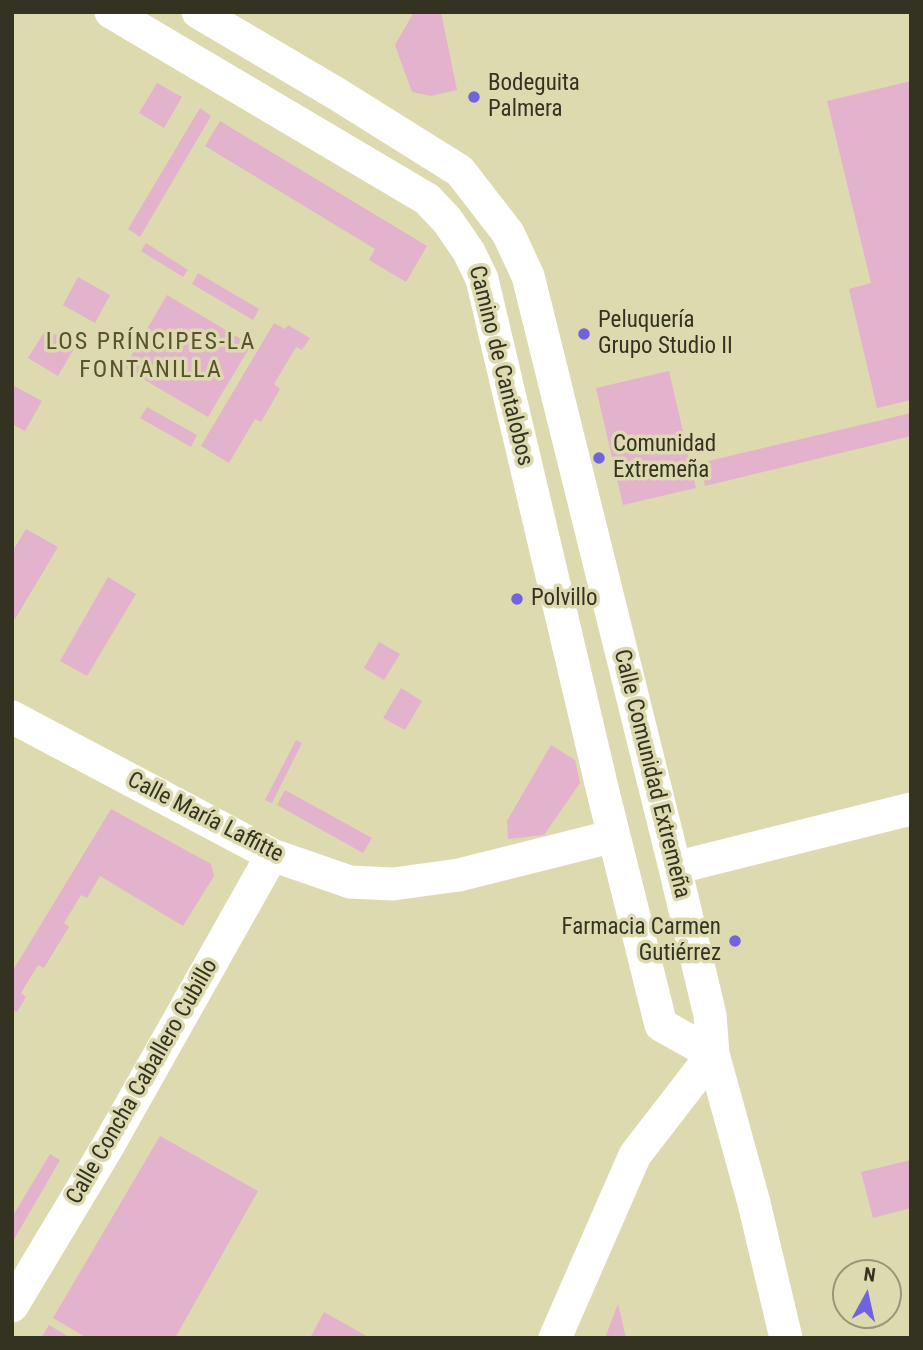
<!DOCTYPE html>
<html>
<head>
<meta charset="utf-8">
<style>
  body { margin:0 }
  #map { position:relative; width:923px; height:1350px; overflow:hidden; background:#dddab0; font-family:"Roboto Condensed",sans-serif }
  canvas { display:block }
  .frame { position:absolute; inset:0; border:14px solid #343322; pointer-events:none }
  .north { position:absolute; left:832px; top:1259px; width:70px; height:70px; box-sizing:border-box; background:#dddab0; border:2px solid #999777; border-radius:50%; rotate:8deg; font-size:19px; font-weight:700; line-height:28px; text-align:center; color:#343322 }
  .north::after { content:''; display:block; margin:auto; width:24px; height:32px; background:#7063dd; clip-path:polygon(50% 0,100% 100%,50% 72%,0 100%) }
</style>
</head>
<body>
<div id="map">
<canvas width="923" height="1350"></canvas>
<div class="frame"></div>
<div class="north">N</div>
</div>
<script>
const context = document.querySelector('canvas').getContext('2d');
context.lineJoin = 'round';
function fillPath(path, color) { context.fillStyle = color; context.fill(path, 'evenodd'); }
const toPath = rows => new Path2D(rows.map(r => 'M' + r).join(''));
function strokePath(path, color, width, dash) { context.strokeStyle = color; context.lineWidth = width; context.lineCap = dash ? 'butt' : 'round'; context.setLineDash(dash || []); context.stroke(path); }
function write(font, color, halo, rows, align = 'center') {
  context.font = font + ' "Roboto Condensed",sans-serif'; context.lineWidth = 7; context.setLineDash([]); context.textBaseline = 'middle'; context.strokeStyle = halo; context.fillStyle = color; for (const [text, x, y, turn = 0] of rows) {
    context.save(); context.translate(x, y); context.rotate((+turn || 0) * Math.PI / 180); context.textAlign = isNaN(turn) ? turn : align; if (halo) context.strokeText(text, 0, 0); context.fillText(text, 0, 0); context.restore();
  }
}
const green = toPath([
  [414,12,441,12,457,90,431,96,412,92,395,45],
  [911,81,911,400,877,408,849,289,871,283,827,101],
  [157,83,182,97,164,128,139,113],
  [200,108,211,116,140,237,128,229],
  [220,121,427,246,406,282,369,260,375,249,205,146],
  [146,243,188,270,183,277,141,251],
  [198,273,259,309,253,320,192,284],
  [78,277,110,295,95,323,63,305],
  [167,295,251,345,208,417,124,368],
  [274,323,285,329,288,325,310,338,302,350,296,347,274,384,280,389,261,422,255,419,229,463,201,446],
  [46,329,75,347,58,376,28,358],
  [669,371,696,488,623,505,596,388],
  [14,386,42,401,25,431,12,424],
  [147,407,197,435,191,447,140,418],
  [911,413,911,436,705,486,700,463],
  [26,529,58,547,12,624,12,552],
  [108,577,136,594,87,676,60,661],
  [379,642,400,654,384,680,364,668],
  [401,688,422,701,405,730,383,718],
  [296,740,302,743,272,803,265,800],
  [551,745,575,760,580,783,544,835,508,839,507,821],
  [285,790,372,838,363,853,277,805],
  [111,809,211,864,214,876,183,926,100,876,87,898,81,895,64,923,69,927,56,948,44,968,38,965,21,993,26,997,17,1012,12,1010,12,972],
  [160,1136,258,1191,175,1338,87,1338,53,1318],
  [50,1154,60,1160,12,1243,12,1217],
  [911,1160,911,1208,873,1218,861,1172],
  [618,1304,626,1338,605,1338],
  [324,1312,370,1338,310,1338],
  [49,1325,71,1338,41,1338]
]);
const minor = toPath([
  [111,12,427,199,447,220,469,252,482,279,604,796,661,1025,713,1054],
  [198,12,337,94,460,171,508,233,528,276,675,868,710,1015,713,1054,754,1203,786,1338],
  [12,717,272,855,350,882,393,884,459,875,614,836],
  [675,868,911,809],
  [12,1306,108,1146,272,855],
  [555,1338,635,1155,713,1054]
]);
const markers = [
  [474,97,7,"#7063dd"],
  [584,334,7,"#7063dd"],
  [599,458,7,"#7063dd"],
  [517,599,7,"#7063dd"],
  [735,941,7,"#7063dd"]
];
const poiNames = [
  ["Bodeguita",488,84],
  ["Palmera",488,110],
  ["Peluquería",598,321],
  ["Grupo Studio II",598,347],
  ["Comunidad",613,445],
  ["Extremeña",613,471],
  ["Polvillo",531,599],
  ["Farmacia Carmen",721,928,"right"],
  ["Gutiérrez",721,954,"right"]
];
const streetNames = [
  ["Camino de Cantalobos",500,366,76],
  ["Calle Comunidad Extremeña",651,774,76],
  ["Calle María Laffitte",205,818,27],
  ["Calle Concha Caballero Cubillo",143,1082,-60]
];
const neighbourhoodNames = [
  ["LOS PRÍNCIPES-LA",151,343],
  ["FONTANILLA",151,371]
];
fillPath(green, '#e3b2cd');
strokePath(minor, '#fff', 33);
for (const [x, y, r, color] of markers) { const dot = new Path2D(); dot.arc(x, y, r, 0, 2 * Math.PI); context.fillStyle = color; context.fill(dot); strokePath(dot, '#dddab0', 2.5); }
write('23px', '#343322', '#dddab0', poiNames, 'left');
write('23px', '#343322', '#dddab0', streetNames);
context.letterSpacing = '2px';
write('24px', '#56532d', '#dddab0', neighbourhoodNames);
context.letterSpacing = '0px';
</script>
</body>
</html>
